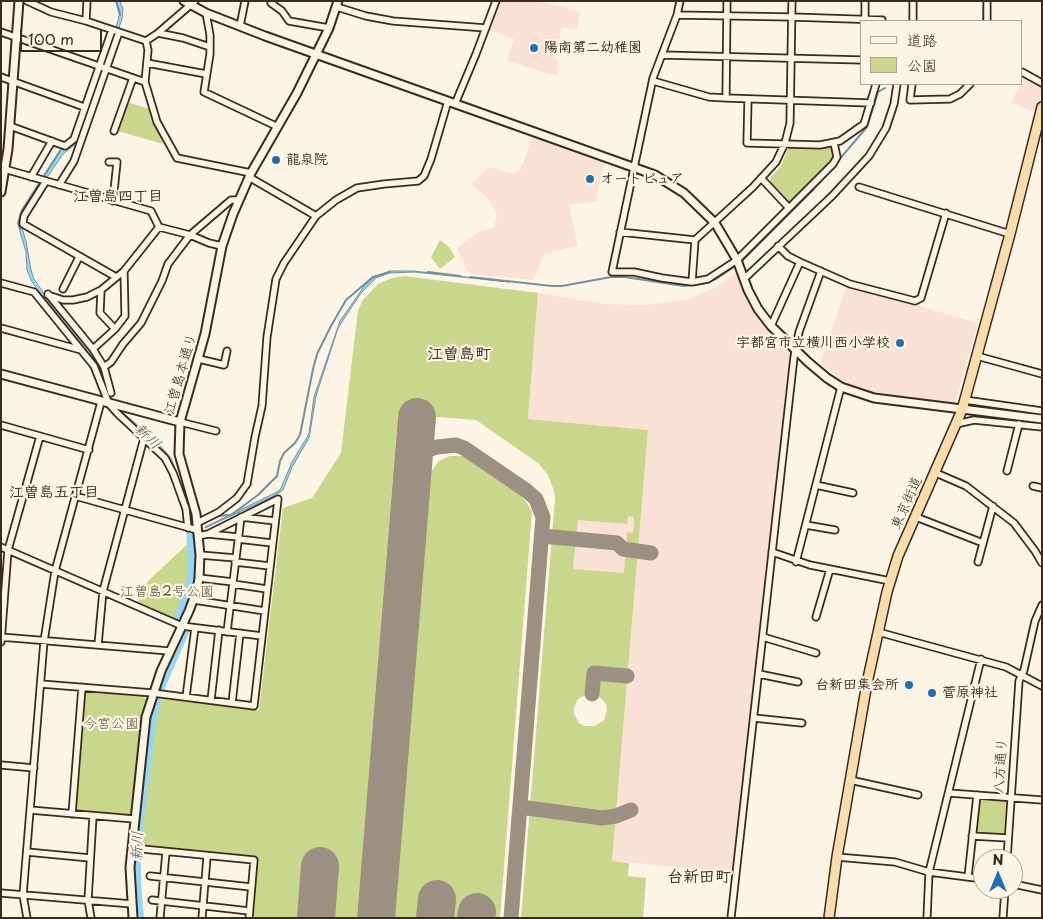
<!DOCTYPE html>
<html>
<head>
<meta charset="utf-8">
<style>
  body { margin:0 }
  #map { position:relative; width:1043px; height:919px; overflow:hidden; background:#fcf5e5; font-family:"Playpen Sans","Klee One",sans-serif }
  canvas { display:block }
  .frame { position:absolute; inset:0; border:2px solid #3b2a1e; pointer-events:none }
  .legend { position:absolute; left:860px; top:20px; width:162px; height:65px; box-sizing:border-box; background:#fcf5e5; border:1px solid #afa495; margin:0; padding:6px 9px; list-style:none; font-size:15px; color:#3b2a1e }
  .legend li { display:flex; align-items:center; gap:10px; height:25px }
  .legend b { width:25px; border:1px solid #afa495 }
  .north { position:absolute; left:973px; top:849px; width:50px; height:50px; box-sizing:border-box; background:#fcf5e5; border:1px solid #afa495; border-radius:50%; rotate:0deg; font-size:14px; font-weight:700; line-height:20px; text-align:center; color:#3b2a1e }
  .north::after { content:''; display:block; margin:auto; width:18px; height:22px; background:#1f6fb2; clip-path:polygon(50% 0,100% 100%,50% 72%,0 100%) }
  .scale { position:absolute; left:20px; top:30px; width:82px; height:22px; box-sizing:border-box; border:2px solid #3b2a1e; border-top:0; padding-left:6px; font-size:15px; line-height:18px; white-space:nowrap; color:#3b2a1e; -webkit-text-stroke:4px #fcf5e5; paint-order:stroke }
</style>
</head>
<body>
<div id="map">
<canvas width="1043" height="919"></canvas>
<div class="frame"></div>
<ul class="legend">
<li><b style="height:6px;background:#fcf5e5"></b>道路</li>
<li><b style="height:14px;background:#c8d78b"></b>公園</li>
</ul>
<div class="north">N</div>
<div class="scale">100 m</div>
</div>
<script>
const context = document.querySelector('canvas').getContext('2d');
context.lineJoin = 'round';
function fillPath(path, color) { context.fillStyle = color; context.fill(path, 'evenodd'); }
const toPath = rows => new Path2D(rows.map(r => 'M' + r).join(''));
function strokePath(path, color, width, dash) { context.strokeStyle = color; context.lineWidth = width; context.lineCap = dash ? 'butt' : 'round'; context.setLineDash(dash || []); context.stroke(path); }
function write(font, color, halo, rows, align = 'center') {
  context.font = font + ' "Playpen Sans","Klee One",sans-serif'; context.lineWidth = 4.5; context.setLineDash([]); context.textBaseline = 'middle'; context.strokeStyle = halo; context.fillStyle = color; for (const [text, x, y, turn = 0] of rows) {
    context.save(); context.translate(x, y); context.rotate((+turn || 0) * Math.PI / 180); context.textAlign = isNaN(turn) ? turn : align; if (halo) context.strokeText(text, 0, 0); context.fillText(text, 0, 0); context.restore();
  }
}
const built = toPath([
  [498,1,538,1,569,8,580,13,577,30,562,27,555,56,558,60,557,76,507,61,514,39,487,29],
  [1023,76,1042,86,1042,92,1035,112,1011,103,1020,84,1022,84],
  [532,137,604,163,596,199,598,201,569,205,578,246,563,249,549,254,545,253,533,280,471,274,466,269,457,248,479,232,494,227,497,214,486,196,471,184,489,167,513,174,521,169],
  [737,272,747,297,756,314,768,329,791,352,792,355,735,872,612,861,648,430,528,419,538,293,604,304,645,305,686,300,715,288],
  [847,285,978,323,955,403,868,393,842,380,820,364],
  [628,516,634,516,633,533,627,533,624,574,573,569,577,520,627,524]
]);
const green = toPath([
  [127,102,150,109,163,144,118,131],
  [797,146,830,148,833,150,835,159,792,204,788,203,770,181,771,177,781,166,788,149],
  [440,240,450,248,455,257,440,269,431,257],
  [404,276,538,293,528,419,648,430,612,861,629,863,628,876,646,878,643,918,521,918,555,499,554,491,548,475,538,463,476,420,398,414,357,918,252,918,257,858,142,848,139,845,156,705,160,701,163,699,259,710,283,508,312,498,341,453,358,310,363,300,378,284,392,278],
  [628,516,634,517,633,533,627,532,624,573,573,569,578,520,627,524],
  [588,694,599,696,606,704,607,710,604,720,595,726,584,726,579,723,574,714,574,708,578,699],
  [450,456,463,456,470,460,522,496,532,511,500,918,394,918,430,473,439,461],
  [194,538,195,577,191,596,179,621,138,602,148,581],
  [90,690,142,695,146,700,140,729,131,816,78,812,75,809,85,693],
  [978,799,1007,801,1005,835,975,832]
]);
const water = toPath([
  [116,1,120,1,121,4,123,9,122,19,77,143,63,154,26,208,21,225,26,241,31,270,34,279,45,295,101,363,107,392,105,392,99,365,37,289,31,280,27,270,26,252,20,232,19,224,23,211,60,150,76,141,118,21,120,11,116,1],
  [390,271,414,271,509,282,414,272,389,273,376,278,361,293,338,328,316,396,309,438,292,467,283,490,272,497,205,528,205,527,279,491,281,488,292,462,309,434,314,397,340,321,365,285,376,276,390,271],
  [120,410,157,442,171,458,190,509,192,519,190,520,187,507,160,450,119,413,120,410]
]);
const stream = toPath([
  [116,1,120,15],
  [983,21,984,1],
  [838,161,867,127,878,92,885,88],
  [20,229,18,223,22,210,60,151],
  [742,261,813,190,827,174],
  [428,272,460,276],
  [470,277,552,286,562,286,611,277,625,277,684,286,706,283,716,279,734,267],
  [215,516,231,515,258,495,277,476,280,461,284,453,295,443,300,435,313,369,317,354,331,326,346,300,367,282,373,277,390,272]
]);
const river = toPath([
  [139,918,136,884,136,843,152,715,160,687,186,627,179,619,188,596,193,574,191,518]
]);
const taxiway = toPath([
  [413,460,428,450,437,447,456,445,464,448,527,491,536,499,543,517,511,918],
  [542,536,617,543,623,549,651,553],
  [592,694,594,673,627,676],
  [520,807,602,818,616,816,631,810]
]);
const runway = toPath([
  [316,918,320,866],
  [376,918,417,417],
  [435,918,437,899],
  [476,918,477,912]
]);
const minor = toPath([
  [27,1,51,12,86,21,146,41,148,50,145,82,157,122,177,158,251,173],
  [272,1,271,3,282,11,289,21,329,28],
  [680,1,677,15,653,78,612,272,634,272,662,278,692,282,708,279,737,260,833,164,837,157,834,143],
  [727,1,726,98,871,103],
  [913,1,913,21],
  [337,7,366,16,393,21,486,28],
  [206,13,210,35,210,54,204,92,278,127],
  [677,15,792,17,882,20,882,21],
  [865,19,865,1],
  [86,21,87,1],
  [987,21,987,1],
  [240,26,245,1],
  [1,32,145,82],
  [158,33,183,38,210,47],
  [146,41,158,33,195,1],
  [662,55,862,60],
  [147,63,206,74],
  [1022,72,1042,83],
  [1,77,84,107],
  [653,81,709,97,726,98],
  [912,84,910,100,950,99,960,94,970,84],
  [748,99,747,143,820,145,840,141,864,124,876,84],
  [455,104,476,54,496,1],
  [10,126,65,146,74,139,112,30],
  [114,131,133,78],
  [109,162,117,162,113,201],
  [1,168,151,211,159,227,190,235,209,243,222,246],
  [31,177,52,141],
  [249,177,316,216],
  [761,178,789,208],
  [46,181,24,216,23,224,116,277],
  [59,185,74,161,119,32],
  [859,187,1010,234],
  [620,232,695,240,753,187,776,162,785,143,790,123,792,1],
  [778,246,788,256,800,262],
  [744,279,832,196,869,156,886,128,894,104,897,84],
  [692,282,695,240],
  [1,283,34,292,94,366,109,404,117,413,165,458,173,473,186,509,188,528],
  [63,289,79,257],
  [48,294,93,349,104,367,111,393],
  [48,295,63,300,73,300,87,297,101,290],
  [771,326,800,262,850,284,915,301,921,298,946,213],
  [1,328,81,350],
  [115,329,100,313,101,290,124,271,159,227],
  [93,349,115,329,125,316,124,271],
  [977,356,1042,374],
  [199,359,224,365,227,351],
  [104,367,111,362,123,344,141,323,162,281,168,264,190,235,231,200,239,200],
  [965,400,1042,411],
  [180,422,216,431],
  [956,424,974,420,1042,427],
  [1,425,89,450],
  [1007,471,1019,424],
  [936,473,966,486,1014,523,1035,551,1042,563],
  [816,485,853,493],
  [1033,486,1042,488],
  [75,496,197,530],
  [916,517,983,543],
  [197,523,219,512,237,498,247,484,255,437,262,406,267,337,276,279,284,263,316,216,336,200,357,188,384,184,418,181,424,176,431,159,448,101],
  [806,525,835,530],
  [208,534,238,537],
  [238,539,272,543],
  [1,547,182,626,262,636],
  [772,552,810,565,890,581],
  [200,555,236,558],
  [235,562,270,566],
  [796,562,841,387],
  [978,562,993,506],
  [199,578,233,582],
  [233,584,267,589],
  [194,600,265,611],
  [816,617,830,569],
  [227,632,241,517,275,521],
  [878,632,1006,667,1042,686],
  [1,637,169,651],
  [763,637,816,653],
  [1,642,8,550,40,436],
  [98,645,103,591,144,438],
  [759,674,798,682],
  [41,684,153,693,254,706,278,499,208,534,198,536],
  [186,697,195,628],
  [211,700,219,630],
  [232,703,240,633],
  [754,718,802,723],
  [1,765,34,768],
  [850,780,918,795],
  [949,793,1042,800],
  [30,810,134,819],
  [72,814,82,687],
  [972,836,1008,838],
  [132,848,254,860,249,918],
  [27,852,90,858],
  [837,857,895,862,929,872,983,879],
  [1007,859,1019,681,1024,670,1035,621,1042,605],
  [150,876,251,887],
  [968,877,977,795],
  [1013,884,1042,890],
  [1,893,132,904],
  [152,900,249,911],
  [27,918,23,895,44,641,55,571,101,402],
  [91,918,88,900,93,816],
  [160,918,166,852],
  [202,918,207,857],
  [731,918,794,357,799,332,821,271],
  [927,918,929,872,981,659],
  [1003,918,1005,889]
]);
const tertiary = toPath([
  [184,1,206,13,265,36,655,175,684,193,715,223,737,260,748,290,758,309,771,326,808,362,827,378,841,387,874,398,1042,419],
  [1,192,8,149,19,1],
  [1,374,180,422],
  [133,918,130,867,146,717,161,671,189,611,197,590,199,578,200,555,196,514,179,454,180,422,205,334,222,246,233,214,251,173,297,93,329,28,338,1]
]);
const trunk = toPath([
  [829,918,837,857,867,683,887,592,898,556,962,410,1010,234,1042,107]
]);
const markers = [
  [534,48,5,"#1f6fb2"],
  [276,160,5,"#1f6fb2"],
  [590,179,5,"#1f6fb2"],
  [900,343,5,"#1f6fb2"],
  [909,685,5,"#1f6fb2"],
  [932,693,5,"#1f6fb2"]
];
const poiNames = [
  ["陽南第二幼稚園",544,48],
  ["龍泉院",286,160],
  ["オートピュア",600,179],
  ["宇都宮市立横川西小学校",890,343,"right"],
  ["台新田集会所",899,685,"right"],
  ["菅原神社",942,693]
];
const streetNames = [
  ["江曽島本通り",181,374,-74],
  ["東京街道",907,503,-66],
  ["八方通り",1001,766,-86]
];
const parkNames = [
  ["江曽島2号公園",167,592],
  ["今宮公園",111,724]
];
const neighbourhoodNames = [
  ["江曽島四丁目",118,197],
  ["江曽島五丁目",54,493]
];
const waterNames = [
  ["新川",147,437,43],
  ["新川",138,846,-88]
];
const quarterNames = [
  ["江曽島町",459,355],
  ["台新田町",699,878]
];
fillPath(built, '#f9e2d5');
fillPath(green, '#c8d78b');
fillPath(water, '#94d6f5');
strokePath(water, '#70919f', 1);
strokePath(stream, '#70919f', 2);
strokePath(river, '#94d6f5', 10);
strokePath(taxiway, '#9c9082', 15);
strokePath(runway, '#9c9082', 38);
strokePath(minor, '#3b2a1e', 9);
strokePath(tertiary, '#3b2a1e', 11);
strokePath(trunk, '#3b2a1e', 12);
strokePath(minor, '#fcf5e5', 5.5);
strokePath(tertiary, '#fcf5e5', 7);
strokePath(trunk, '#fbddab', 9);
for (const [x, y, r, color] of markers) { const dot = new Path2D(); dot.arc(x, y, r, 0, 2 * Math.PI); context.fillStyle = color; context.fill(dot); strokePath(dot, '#fcf5e5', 2); }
write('bold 14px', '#3b2a1e', '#fcf5e5', poiNames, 'left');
write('14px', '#3b2a1e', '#fcf5e5', streetNames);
write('14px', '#5e5539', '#fcf5e5', parkNames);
write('bold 15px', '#3b2a1e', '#fcf5e5', neighbourhoodNames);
write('italic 15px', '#515554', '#fcf5e5', waterNames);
write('bold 16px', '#3b2a1e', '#fcf5e5', quarterNames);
</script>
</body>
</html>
